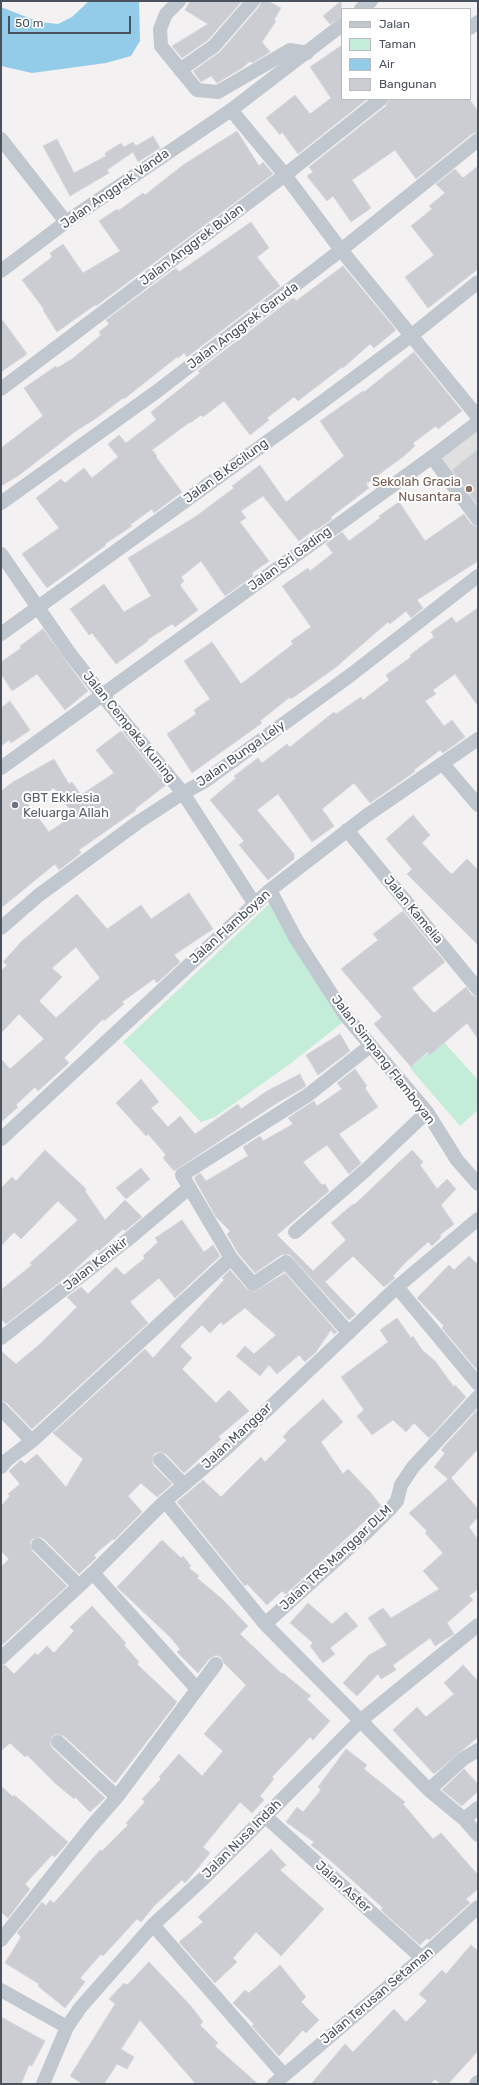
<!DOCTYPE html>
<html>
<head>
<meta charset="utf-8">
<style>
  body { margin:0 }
  #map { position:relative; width:479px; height:2085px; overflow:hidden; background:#f3f1f1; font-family:Rubik,sans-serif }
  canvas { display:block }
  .frame { position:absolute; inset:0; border:2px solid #4a525e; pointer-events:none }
  .legend { position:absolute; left:341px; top:8px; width:130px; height:92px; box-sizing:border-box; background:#fff; border:1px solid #b7babf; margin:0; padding:5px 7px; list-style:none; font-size:12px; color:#4a525e }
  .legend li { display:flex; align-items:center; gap:8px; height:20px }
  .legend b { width:20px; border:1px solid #b7babf }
  .scale { position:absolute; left:8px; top:16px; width:123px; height:18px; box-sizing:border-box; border:2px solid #4a525e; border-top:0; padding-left:5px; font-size:12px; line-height:14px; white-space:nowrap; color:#4a525e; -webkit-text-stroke:3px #fff; paint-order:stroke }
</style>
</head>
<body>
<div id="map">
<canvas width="479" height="2085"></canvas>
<div class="frame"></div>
<ul class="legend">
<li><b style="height:5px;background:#c0c7cf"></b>Jalan</li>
<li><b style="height:11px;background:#c3edd9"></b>Taman</li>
<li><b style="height:11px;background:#93cce8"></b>Air</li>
<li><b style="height:11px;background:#cbcdd3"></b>Bangunan</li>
</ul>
<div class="scale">50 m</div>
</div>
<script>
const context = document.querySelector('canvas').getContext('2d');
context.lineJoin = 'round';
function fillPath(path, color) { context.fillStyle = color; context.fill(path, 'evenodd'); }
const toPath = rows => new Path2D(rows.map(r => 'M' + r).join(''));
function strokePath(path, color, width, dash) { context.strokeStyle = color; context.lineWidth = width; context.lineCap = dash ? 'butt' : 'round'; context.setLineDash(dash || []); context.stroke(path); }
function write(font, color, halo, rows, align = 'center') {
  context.font = font + ' Rubik,sans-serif'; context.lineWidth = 4; context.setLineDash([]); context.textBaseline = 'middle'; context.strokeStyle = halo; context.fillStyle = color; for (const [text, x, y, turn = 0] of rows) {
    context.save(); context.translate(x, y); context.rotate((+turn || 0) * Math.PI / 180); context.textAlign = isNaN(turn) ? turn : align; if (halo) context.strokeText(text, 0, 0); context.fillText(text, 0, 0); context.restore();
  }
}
const education = toPath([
  [478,429,478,511,440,460,443,455]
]);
const green = toPath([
  [270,903,343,1022,290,1064,215,1117,201,1122,123,1042],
  [442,1040,478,1080,478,1110,460,1126,410,1068]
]);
const water = toPath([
  [89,1,139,1,140,41,131,56,106,63,32,73,1,66,1,7,39,22,58,24,72,17]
]);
const building = toPath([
  [190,1,242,1,208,40,182,58,172,46,208,24,185,10,190,1],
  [261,1,268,1,281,8,274,20,276,21,262,42,270,52,252,63,250,61,242,68,217,83,211,76,201,82,193,71,220,52,259,7,261,1],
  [341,1,342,17,330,24,323,16,341,1],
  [342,45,342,99,367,99,298,154,282,132,280,135,266,118,295,95,310,114,331,98,310,67,342,45],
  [389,99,469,99,478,111,478,132,473,133,416,179,395,150,352,180,371,208,351,222,333,196,327,201,307,176,313,172,309,167,386,106,389,99],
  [237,131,259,166,263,162,273,174,96,306,95,305,57,332,43,310,44,309,22,280,52,257,50,253,63,244,83,273,120,251,99,221,117,209,118,211,143,193,145,195,183,165,237,131],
  [153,136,160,148,138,162,133,152,107,170,109,173,70,196,43,146,57,139,74,173,106,156,105,153,121,143,124,147,133,142,136,146,153,136],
  [478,166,478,269,428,308,405,277,434,255,411,226,432,209,429,206,445,193,436,184,455,169,463,178,478,166],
  [251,222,269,248,257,257,280,286,187,357,184,353,178,358,177,357,124,399,123,398,98,417,76,431,18,476,1,486,1,448,43,416,24,388,56,366,57,368,72,359,101,335,99,332,109,324,106,320,176,268,179,272,251,222],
  [343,266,396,330,374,348,370,344,343,368,342,367,298,401,294,397,267,418,269,420,250,435,224,401,203,417,201,415,190,423,190,422,152,450,157,456,156,457,182,492,154,513,152,509,130,525,132,526,105,544,106,545,47,588,22,554,59,528,36,498,61,479,65,483,84,468,92,478,118,457,108,444,119,435,126,443,156,420,151,412,200,373,198,371,290,300,294,298,296,301,343,266],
  [1,318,27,354,1,372,1,318],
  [414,352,462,411,438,429,436,426,413,443,415,446,404,456,366,484,369,488,331,517,332,519,316,530,315,529,299,541,263,496,241,511,246,518,240,522,269,561,252,573,253,576,225,596,201,561,181,577,184,581,180,585,198,610,175,627,172,624,147,640,148,641,116,664,92,633,89,635,70,609,104,584,124,612,151,596,128,558,195,517,234,488,232,486,260,465,286,502,344,456,320,421,363,391,364,392,414,352],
  [478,449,478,505,452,470,478,449],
  [399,502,425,541,464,514,471,524,478,527,478,561,417,600,423,608,411,618,406,611,390,624,388,622,335,668,291,699,290,697,260,721,262,723,192,773,167,734,196,714,194,710,210,699,184,661,212,642,241,684,293,644,291,641,311,627,282,586,308,568,310,571,333,553,326,544,342,532,349,541,380,518,379,516,399,502],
  [478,608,478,706,455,674,433,690,436,694,425,701,444,726,452,720,465,737,443,753,440,750,414,770,415,771,410,775,370,803,354,783,322,809,334,826,312,842,278,794,257,810,294,854,294,859,268,880,239,845,244,841,210,800,236,778,234,776,258,758,262,763,287,744,290,747,334,712,336,714,361,697,363,700,389,680,386,675,411,657,410,655,434,637,431,632,452,617,456,623,478,608],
  [43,629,88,691,65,710,37,674,12,691,1,674,1,662,21,648,20,646,43,629],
  [10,701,30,730,11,743,9,740,1,746,1,708,10,701],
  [121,731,166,785,135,809,136,810,79,850,81,853,59,870,55,864,1,908,1,791,13,782,54,759,69,784,72,782,81,795,114,773,96,750,121,731],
  [54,788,74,815,49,832,28,804,54,788],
  [413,815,430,835,422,843,449,872,452,874,467,859,478,870,478,945,407,874,412,869,386,839,413,815],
  [189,893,213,929,174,955,180,962,157,983,154,979,122,1002,124,1004,104,1021,103,1019,64,1058,69,1063,38,1091,35,1087,16,1105,18,1107,1,1122,1,1059,10,1069,44,1039,19,1014,1,1033,1,971,7,965,3,962,22,941,77,894,107,929,141,905,151,919,189,893],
  [76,947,100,978,56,1018,39,1001,62,977,52,968,76,947],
  [403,911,445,962,412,988,421,999,434,1013,466,987,472,995,478,997,478,1039,467,1023,430,1055,427,1052,411,1067,374,1024,382,1017,341,969,378,940,373,934,403,911],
  [340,1034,350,1051,318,1075,306,1055,340,1034],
  [355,1069,367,1086,365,1088,378,1107,339,1134,361,1163,349,1174,327,1145,303,1162,322,1185,325,1184,329,1191,277,1235,313,1271,346,1240,331,1223,353,1204,354,1205,412,1150,423,1162,420,1165,437,1189,447,1179,456,1189,441,1205,454,1224,440,1235,441,1237,432,1246,428,1242,407,1261,393,1276,395,1278,384,1287,353,1256,325,1282,356,1314,349,1320,289,1254,281,1255,255,1273,238,1253,227,1234,230,1231,216,1217,194,1178,200,1173,206,1181,248,1156,243,1147,260,1136,263,1141,293,1124,288,1118,314,1101,317,1106,342,1089,337,1083,355,1069],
  [300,1074,306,1086,303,1088,277,1103,174,1171,163,1158,166,1155,148,1134,146,1136,116,1103,141,1079,159,1102,151,1108,168,1127,180,1116,195,1134,238,1104,241,1109,267,1091,300,1074],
  [45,1150,86,1189,85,1191,105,1220,125,1200,142,1217,125,1231,123,1229,99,1251,97,1249,71,1273,6,1324,1,1319,1,1290,32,1265,30,1263,78,1220,58,1201,21,1239,14,1232,1,1246,1,1188,12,1177,16,1181,45,1150],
  [141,1168,150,1179,126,1199,116,1188,141,1168],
  [182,1220,204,1252,213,1245,220,1256,175,1298,159,1278,130,1302,148,1323,32,1429,7,1403,1,1401,1,1351,16,1364,40,1344,77,1307,67,1297,81,1287,88,1294,116,1267,124,1275,145,1258,143,1256,158,1242,155,1238,182,1220],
  [469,1256,478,1265,478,1371,442,1328,444,1326,417,1298,449,1265,454,1270,469,1256],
  [230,1270,247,1289,254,1292,285,1273,337,1332,334,1334,331,1330,316,1352,305,1362,299,1355,277,1374,269,1365,260,1376,236,1356,245,1346,254,1354,276,1335,245,1308,223,1325,221,1322,210,1333,202,1325,180,1346,192,1358,182,1369,216,1403,229,1390,249,1411,218,1437,221,1439,184,1473,166,1454,158,1452,154,1454,152,1462,154,1466,172,1484,157,1497,141,1483,128,1496,142,1512,114,1540,113,1539,94,1555,96,1558,79,1574,44,1539,40,1537,32,1539,30,1543,32,1551,67,1586,1,1646,1,1567,9,1559,1,1551,1,1506,10,1496,8,1494,20,1484,9,1471,21,1460,25,1464,37,1454,66,1487,83,1459,53,1433,145,1349,153,1358,224,1280,222,1278,230,1270],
  [397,1318,411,1338,413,1336,422,1350,435,1361,454,1387,455,1385,466,1397,429,1438,414,1423,406,1432,393,1420,372,1435,357,1416,364,1410,341,1377,388,1342,380,1330,397,1318],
  [323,1399,343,1422,321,1442,343,1474,348,1469,371,1493,381,1506,286,1594,282,1591,267,1605,247,1584,245,1586,177,1502,203,1480,221,1497,261,1457,265,1462,287,1440,283,1437,289,1430,323,1399],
  [478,1409,478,1449,451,1478,478,1509,478,1517,469,1527,478,1540,478,1589,469,1596,473,1600,447,1623,454,1634,435,1646,430,1638,393,1665,396,1670,381,1679,378,1674,357,1696,343,1683,369,1655,387,1645,368,1618,383,1608,391,1618,439,1589,423,1571,443,1553,425,1533,427,1531,409,1513,448,1479,434,1467,445,1453,441,1450,478,1409],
  [162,1540,181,1558,183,1556,191,1566,189,1568,199,1576,197,1578,221,1598,248,1626,240,1634,282,1674,283,1673,311,1696,307,1699,330,1721,313,1740,310,1737,272,1777,274,1779,260,1796,264,1800,252,1813,240,1802,203,1847,210,1853,198,1868,185,1883,182,1880,154,1906,141,1922,137,1919,103,1956,101,1954,80,1978,85,1982,65,2008,38,1986,39,1984,5,1963,21,1937,17,1933,42,1902,46,1906,50,1900,54,1903,100,1850,102,1851,128,1825,126,1823,145,1802,142,1799,161,1779,159,1777,179,1754,202,1776,223,1751,204,1734,246,1685,224,1663,221,1657,216,1655,209,1659,198,1673,177,1652,180,1649,170,1637,117,1587,162,1540],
  [308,1603,332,1624,346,1612,358,1626,330,1648,335,1654,323,1663,310,1646,313,1643,290,1623,308,1603],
  [92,1606,126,1643,124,1645,139,1662,137,1664,177,1702,115,1783,64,1736,56,1734,52,1737,50,1744,52,1748,105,1798,90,1812,75,1797,74,1799,55,1783,27,1755,25,1757,10,1743,1,1751,1,1666,5,1665,14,1674,35,1653,38,1655,47,1646,54,1653,74,1631,70,1627,92,1606],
  [463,1665,478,1681,478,1737,434,1774,393,1730,417,1707,426,1717,454,1694,444,1683,463,1665],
  [346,1749,367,1765,364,1769,405,1802,403,1804,433,1839,441,1833,478,1875,478,1889,466,1899,470,1903,429,1940,427,1938,420,1945,381,1910,383,1908,331,1861,311,1845,314,1842,286,1822,297,1807,303,1812,321,1790,318,1787,346,1749],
  [464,1769,478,1784,478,1791,462,1806,442,1790,464,1769],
  [1,1786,13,1797,14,1795,26,1805,68,1842,55,1857,52,1855,25,1884,30,1889,8,1918,1,1912,1,1786],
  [271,1849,286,1865,280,1870,324,1909,281,1956,256,1932,233,1958,237,1962,215,1983,179,1942,203,1922,198,1917,271,1849],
  [471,1945,478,1951,478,2051,448,2084,441,2084,435,2079,430,2084,311,2084,345,2044,353,2052,394,2009,406,2022,427,2001,419,1994,442,1970,446,1974,471,1945],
  [149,1962,191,2006,203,2022,200,2025,218,2043,215,2046,258,2084,196,2084,140,2020,121,2049,134,2057,127,2069,117,2064,104,2084,83,2084,70,2076,115,2004,109,1999,124,1983,127,1985,149,1962],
  [280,1965,306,1997,301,2002,319,2020,306,2033,303,2030,279,2056,252,2026,254,2024,233,2003,245,1990,249,1993,280,1965],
  [1,2017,45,2041,32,2066,29,2065,21,2084,1,2084,1,2017]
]);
const minor = toPath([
  [179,1,166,14,160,29,161,46,197,90,218,92,290,50,307,53],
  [361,9,371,1],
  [470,28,478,22],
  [180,70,214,46,253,1],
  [231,110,285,175,341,250,478,417],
  [1,139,66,222],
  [1,271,66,222,231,110,342,25],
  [1,389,285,175,381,99],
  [432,457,478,519],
  [1,503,156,392,341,250,478,140],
  [1,554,68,651,102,695,183,793,254,903],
  [1,634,314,408,412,335,478,282],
  [443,764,478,805],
  [1,768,432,457,478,422],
  [347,830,478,989],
  [270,890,296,939,345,1015,427,1112,457,1160,478,1184],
  [1,928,39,895,137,823,183,793,205,781,352,674,478,576],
  [1,1139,270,890,366,816,478,739],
  [295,1232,367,1169,427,1112],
  [397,1287,478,1384],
  [349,1333,286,1262,253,1284,231,1258,182,1175,308,1095,370,1046],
  [1,1338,131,1237,189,1188],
  [1,1409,32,1441],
  [160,1460,184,1485],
  [1,1467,7,1460,32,1441,231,1258],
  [165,1501,265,1624,429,1790,464,1819,478,1808],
  [38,1545,78,1585],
  [93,1573,197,1689],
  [265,1624,368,1531,391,1508,397,1501,401,1485,413,1467,478,1397],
  [1,1658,93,1573,165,1501,227,1448,397,1287,478,1219],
  [58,1742,117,1797],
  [429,1790,463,1759,478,1750],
  [265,1816,422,1958],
  [464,1819,478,1835],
  [153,1925,284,2075],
  [1,1940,90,1828,117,1797,216,1664],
  [1,1990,67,2027],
  [43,2084,67,2027,80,2008,153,1925,204,1878,360,1721,478,1625],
  [274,2084,422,1958,478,1907],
  [476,2084,478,2082]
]);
const markers = [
  [469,489,4,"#8d6e63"],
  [15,805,4,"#6b7280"]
];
const streetNames = [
  ["Jalan Anggrek Vanda",115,189,-35],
  ["Jalan Anggrek Bulan",192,245,-37],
  ["Jalan Anggrek Garuda",243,326,-37],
  ["Jalan B.Kecilung",226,471,-36],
  ["Jalan Sri Gading",290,559,-36],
  ["Jalan Cempaka Kuning",129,727,51],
  ["Jalan Bunga Lely",241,754,-35],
  ["Jalan Kamelia",413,910,50],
  ["Jalan Flamboyan",230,927,-42],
  ["Jalan Simpang Flamboyan",383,1060,52],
  ["Jalan Kenikir",96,1264,-38],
  ["Jalan Manggar",237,1436,-43],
  ["Jalan TRS Manggar DLM",336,1558,-43],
  ["Jalan Nusa Indah",242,1839,-45],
  ["Jalan Aster",343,1887,42],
  ["Jalan Terusan Setaman",377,1996,-40]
];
const educationNames = [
  ["Sekolah Gracia",461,482],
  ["Nusantara",461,497]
];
const worshipNames = [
  ["GBT Ekklesia",23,798],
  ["Keluarga Allah",23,813]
];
fillPath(education, '#e1e0e0');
fillPath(green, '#c3edd9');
fillPath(water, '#93cce8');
fillPath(building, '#cbcdd3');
strokePath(building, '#d6d7dc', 1);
strokePath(minor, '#c0c7cf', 14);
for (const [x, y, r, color] of markers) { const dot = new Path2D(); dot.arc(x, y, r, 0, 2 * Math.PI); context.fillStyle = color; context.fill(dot); strokePath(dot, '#fff', 1.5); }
write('13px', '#4a525e', '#fff', streetNames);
write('13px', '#785e54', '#fff', educationNames, 'right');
write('13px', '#5b616d', '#fff', worshipNames, 'left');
</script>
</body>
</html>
